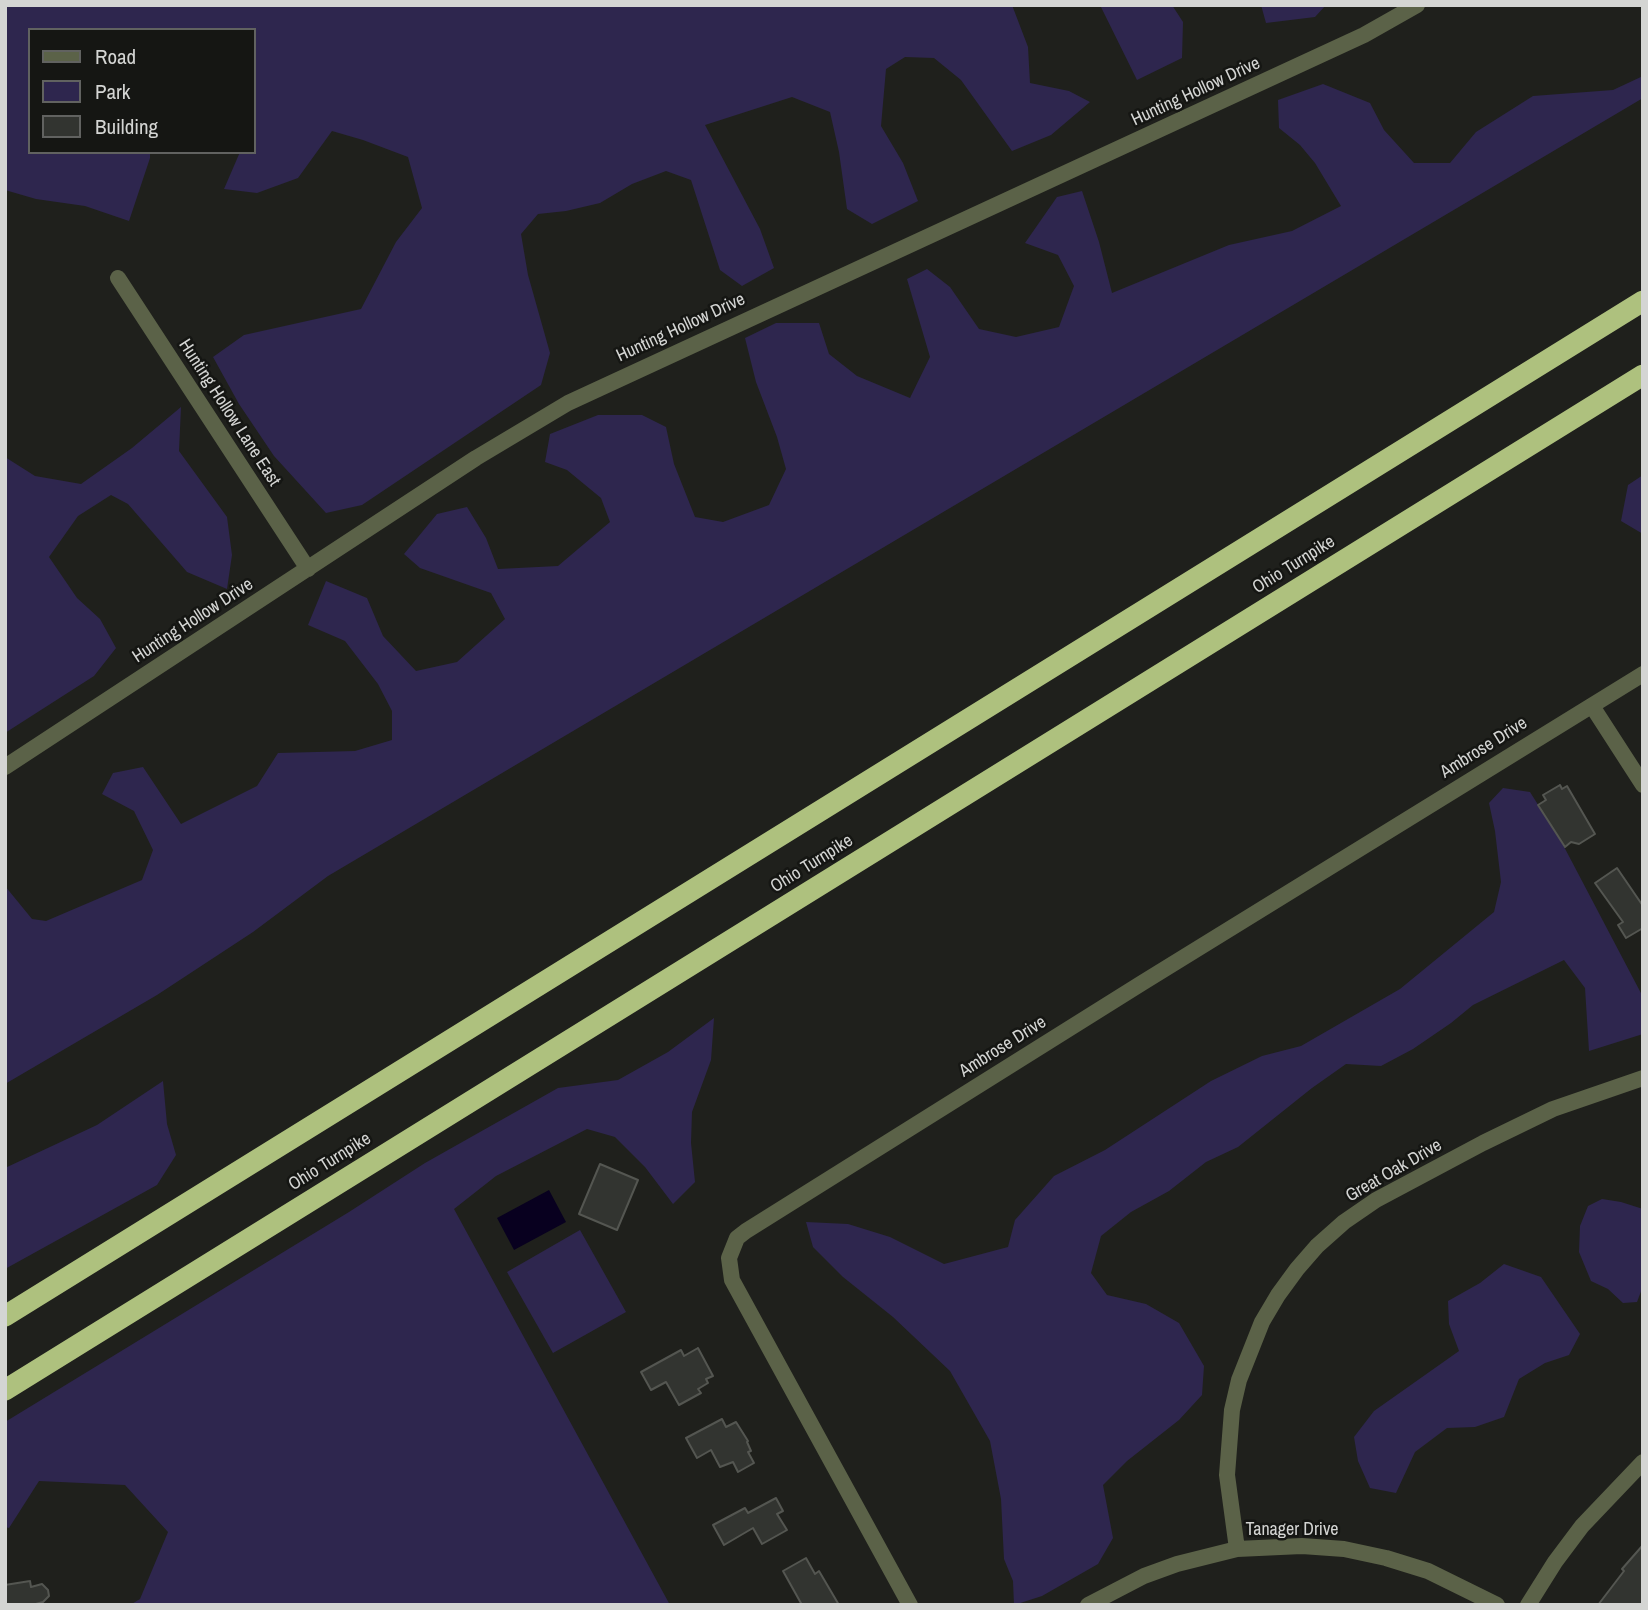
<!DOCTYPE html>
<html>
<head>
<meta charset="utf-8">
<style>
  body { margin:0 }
  #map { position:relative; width:1648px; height:1610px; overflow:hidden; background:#1f201c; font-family:"Archivo Narrow",sans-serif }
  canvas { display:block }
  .frame { position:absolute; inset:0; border:7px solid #d4d5d3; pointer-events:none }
  .legend { position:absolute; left:28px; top:28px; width:228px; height:126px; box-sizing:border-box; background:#151613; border:2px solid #616260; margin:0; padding:9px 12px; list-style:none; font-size:21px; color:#d4d5d3 }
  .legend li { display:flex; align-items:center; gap:14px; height:35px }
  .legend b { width:35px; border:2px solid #616260 }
</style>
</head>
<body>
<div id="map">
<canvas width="1648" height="1610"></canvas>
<div class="frame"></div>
<ul class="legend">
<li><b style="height:9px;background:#5b6248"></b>Road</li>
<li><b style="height:19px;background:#2e264e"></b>Park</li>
<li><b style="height:19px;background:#323430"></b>Building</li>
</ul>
</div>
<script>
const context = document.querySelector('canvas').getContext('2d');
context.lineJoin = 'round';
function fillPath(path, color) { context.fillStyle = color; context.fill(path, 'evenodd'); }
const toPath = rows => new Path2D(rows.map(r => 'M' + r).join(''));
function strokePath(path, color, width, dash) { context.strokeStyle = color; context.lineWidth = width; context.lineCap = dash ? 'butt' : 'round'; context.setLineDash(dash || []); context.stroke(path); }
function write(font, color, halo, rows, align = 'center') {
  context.font = font + ' "Archivo Narrow",sans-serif'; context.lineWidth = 5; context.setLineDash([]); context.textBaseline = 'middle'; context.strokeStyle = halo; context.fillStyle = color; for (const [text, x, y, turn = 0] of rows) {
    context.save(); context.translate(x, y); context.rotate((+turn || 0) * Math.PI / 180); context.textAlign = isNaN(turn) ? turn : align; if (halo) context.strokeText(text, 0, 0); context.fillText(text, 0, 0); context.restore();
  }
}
const green = toPath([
  [5,5,1012,5,1028,47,1030,83,1069,91,1090,102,1051,135,1012,151,961,80,934,58,905,57,886,69,881,126,903,163,918,201,872,224,847,209,839,152,830,112,792,97,705,125,760,229,774,268,742,286,720,270,691,180,666,171,632,184,600,203,566,211,538,214,521,234,528,275,550,353,541,385,362,505,326,513,274,456,239,404,213,357,244,335,361,309,396,242,422,208,408,157,363,140,332,131,298,178,257,193,224,189,240,152,254,152,254,30,30,30,30,152,150,152,150,158,129,221,85,206,36,199,5,190],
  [1100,5,1172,5,1183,22,1182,58,1137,80],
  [1261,5,1326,5,1315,17,1266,23],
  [1643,76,1643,98,328,876,253,932,157,995,5,1084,5,886,32,919,46,921,142,880,153,850,134,811,102,794,113,773,143,767,181,824,257,786,278,753,355,751,392,740,392,711,378,684,345,641,308,625,326,581,367,598,383,636,416,671,457,662,505,619,491,593,420,568,404,554,437,514,467,507,486,538,498,569,558,566,610,522,601,498,567,470,545,462,550,434,598,415,642,415,666,427,674,464,695,517,723,522,769,505,786,469,777,437,756,382,745,338,776,323,819,323,829,354,857,376,910,398,930,357,907,279,927,269,950,287,979,329,1016,337,1059,327,1074,286,1058,255,1025,243,1057,197,1082,191,1099,242,1112,293,1229,245,1292,231,1341,206,1315,163,1300,145,1279,128,1278,100,1323,84,1370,103,1384,130,1414,163,1450,163,1476,132,1533,96,1613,90],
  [181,407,179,451,227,517,232,555,227,589,187,572,128,504,111,495,78,516,49,557,77,598,100,619,116,648,94,676,5,733,5,457,35,476,81,484,132,448],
  [1643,475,1643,534,1621,521,1628,485],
  [1503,788,1530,792,1561,841,1643,997,1643,1034,1589,1051,1585,988,1564,960,1473,1005,1451,1023,1413,1049,1381,1066,1346,1064,1312,1088,1238,1147,1206,1162,1169,1191,1131,1212,1101,1236,1091,1273,1107,1295,1146,1304,1179,1323,1204,1366,1202,1395,1179,1420,1127,1461,1103,1485,1113,1538,1098,1564,1042,1596,1014,1605,1013,1581,1004,1559,1001,1499,990,1441,950,1371,893,1317,843,1277,813,1247,806,1222,848,1224,890,1237,944,1264,1008,1247,1015,1220,1054,1176,1105,1150,1211,1081,1262,1056,1301,1046,1400,989,1494,912,1501,882,1495,831,1489,803],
  [714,1018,711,1060,692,1112,691,1143,695,1182,673,1204,645,1167,615,1137,587,1129,496,1176,454,1209,670,1605,130,1605,140,1599,168,1532,125,1485,39,1481,9,1528,5,1527,5,1422,349,1212,425,1163,558,1088,618,1080,668,1052],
  [163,1081,167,1124,176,1155,157,1185,5,1269,5,1168,97,1125],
  [1602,1199,1621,1202,1643,1209,1643,1286,1637,1302,1623,1303,1608,1289,1591,1281,1579,1252,1580,1226,1588,1206],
  [580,1230,626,1312,553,1353,507,1272],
  [1504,1264,1541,1277,1580,1334,1569,1355,1545,1363,1519,1379,1504,1417,1475,1427,1447,1428,1415,1452,1396,1493,1370,1488,1358,1461,1354,1437,1374,1411,1459,1351,1449,1324,1448,1301,1480,1283]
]);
const water = toPath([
  [549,1190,566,1222,514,1250,497,1218]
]);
const building = toPath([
  [1560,785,1562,789,1567,786,1595,834,1579,844,1571,842,1565,847,1538,805,1546,800,1543,795,1560,785],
  [1617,868,1643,906,1643,928,1626,938,1618,925,1623,922,1595,883,1617,868],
  [600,1164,638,1180,617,1230,579,1214,600,1164],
  [698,1348,713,1376,706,1379,708,1383,698,1389,701,1393,679,1405,666,1382,651,1390,641,1372,681,1350,684,1356,698,1348],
  [722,1419,726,1427,736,1422,748,1441,747,1442,751,1451,748,1452,754,1463,738,1472,733,1462,720,1467,711,1450,697,1458,686,1438,722,1419],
  [776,1498,783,1511,777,1514,787,1530,762,1544,753,1528,724,1545,713,1525,745,1508,748,1513,776,1498],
  [1643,1545,1643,1605,1598,1605,1624,1571,1622,1569,1643,1545],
  [806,1558,815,1574,819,1571,839,1605,802,1605,783,1571,806,1558],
  [30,1581,31,1587,42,1584,48,1590,49,1596,43,1602,32,1605,5,1605,5,1585,30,1581]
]);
const minor = toPath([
  [118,278,308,569],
  [1592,706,1643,785],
  [5,767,476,458,568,403,1364,35,1417,5],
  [1237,1549,1227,1475,1232,1410,1239,1380,1262,1322,1278,1295,1297,1269,1317,1246,1344,1222,1376,1200,1483,1143,1553,1109,1643,1078],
  [910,1605,732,1280,729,1258,737,1238,746,1231,1142,983,1643,674],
  [1088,1605,1144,1576,1177,1564,1237,1549,1302,1546,1344,1549,1386,1558,1428,1571,1497,1605],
  [1528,1605,1555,1562,1582,1526,1643,1462]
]);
const motorway = toPath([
  [5,1316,1643,301],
  [5,1390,1643,375]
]);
const streetNames = [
  ["Hunting Hollow Drive",1196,92,-25],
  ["Hunting Hollow Drive",681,328,-25],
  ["Hunting Hollow Lane East",229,413,57],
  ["Ohio Turnpike",1294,565,-32],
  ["Hunting Hollow Drive",193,621,-33],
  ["Ambrose Drive",1484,748,-32],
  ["Ohio Turnpike",812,864,-32],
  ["Ambrose Drive",1003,1047,-32],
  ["Ohio Turnpike",330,1162,-32],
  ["Great Oak Drive",1394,1171,-30],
  ["Tanager Drive",1292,1530]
];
fillPath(green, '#2e264e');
fillPath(water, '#08001f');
fillPath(building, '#323430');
strokePath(building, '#545651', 2);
strokePath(minor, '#5b6248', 16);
strokePath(motorway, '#aec17e', 21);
write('18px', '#d4d5d3', '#151613', streetNames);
</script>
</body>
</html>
